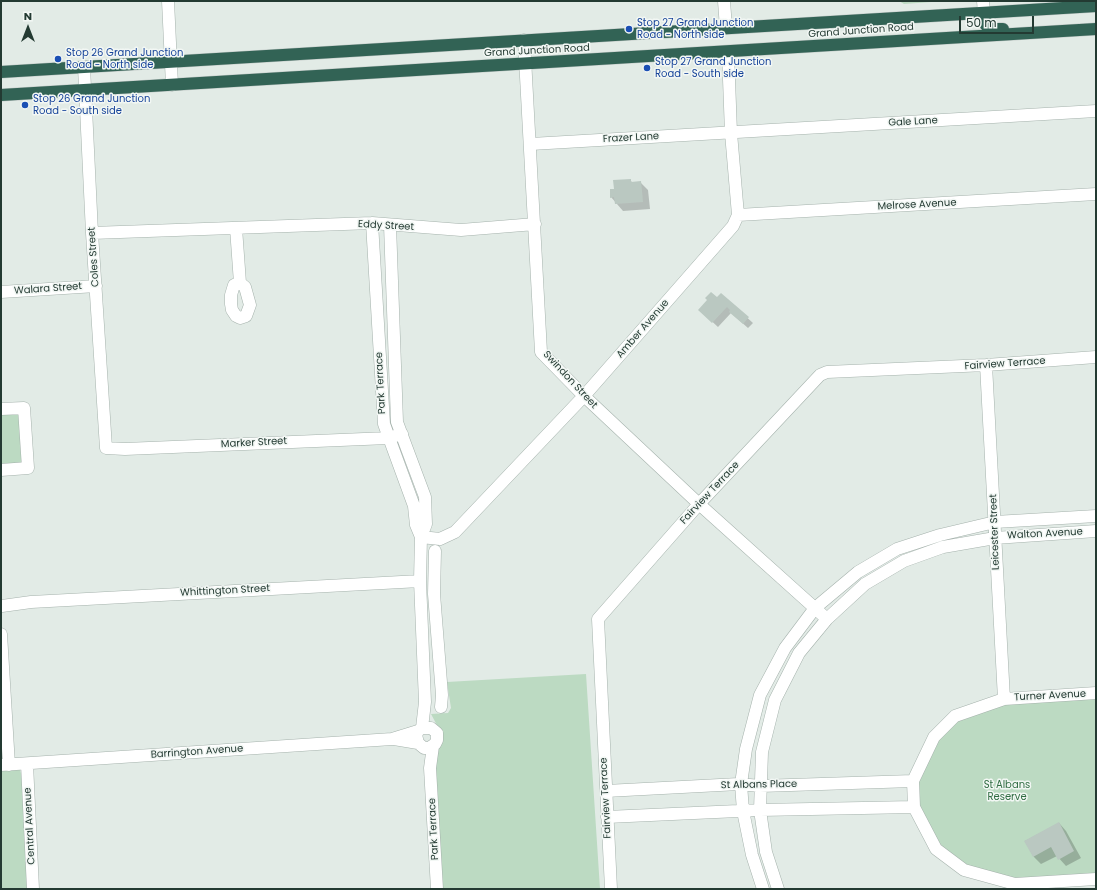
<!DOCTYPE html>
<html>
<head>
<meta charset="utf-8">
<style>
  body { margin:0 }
  #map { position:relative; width:1097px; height:890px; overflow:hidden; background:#e2ebe6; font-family:Poppins,sans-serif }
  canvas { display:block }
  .frame { position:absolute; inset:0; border:2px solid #233a32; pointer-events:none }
  .north { position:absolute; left:8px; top:8px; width:40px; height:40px; -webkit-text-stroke:3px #f2f7f4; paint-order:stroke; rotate:0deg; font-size:11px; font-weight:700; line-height:16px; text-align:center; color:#233a32 }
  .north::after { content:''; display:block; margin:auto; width:14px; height:18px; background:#233a32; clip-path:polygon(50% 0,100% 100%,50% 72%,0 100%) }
  .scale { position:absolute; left:959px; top:16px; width:75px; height:18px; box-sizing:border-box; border:2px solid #233a32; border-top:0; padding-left:5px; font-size:12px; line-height:14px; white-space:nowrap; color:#233a32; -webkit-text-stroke:3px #f2f7f4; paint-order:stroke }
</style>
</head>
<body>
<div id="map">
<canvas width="1097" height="890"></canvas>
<div class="frame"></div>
<div class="north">N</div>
<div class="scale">50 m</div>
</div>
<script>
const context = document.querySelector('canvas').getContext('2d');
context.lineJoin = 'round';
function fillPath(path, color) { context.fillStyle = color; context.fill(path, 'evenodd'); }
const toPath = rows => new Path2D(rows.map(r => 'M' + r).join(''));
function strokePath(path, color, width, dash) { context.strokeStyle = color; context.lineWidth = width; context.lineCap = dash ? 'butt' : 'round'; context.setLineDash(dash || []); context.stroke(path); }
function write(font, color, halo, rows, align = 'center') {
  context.font = font + ' Poppins,sans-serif'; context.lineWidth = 3; context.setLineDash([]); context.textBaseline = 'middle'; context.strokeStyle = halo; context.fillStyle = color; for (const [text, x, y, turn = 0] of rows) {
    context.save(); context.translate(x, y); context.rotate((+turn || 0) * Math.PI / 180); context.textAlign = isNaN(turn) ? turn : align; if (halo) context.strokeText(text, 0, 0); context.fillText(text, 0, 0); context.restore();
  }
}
const green = toPath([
  [899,1,945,1,904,4],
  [21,411,24,463,1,464,1,412],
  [586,674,600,889,440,889,433,764,439,729,431,714,448,713,451,708,447,682],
  [1096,693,1096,879,1015,884,964,870,936,849,922,824,913,781,934,737,955,716,1004,699],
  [1,768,20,770,22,777,29,889,1,889]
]);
const shadow = toPath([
  [630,180,633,183,641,183,648,190,650,209,623,211,611,197,615,190],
  [721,294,753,323,748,328,731,313,718,327,704,314],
  [1059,823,1066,831,1081,858,1066,866,1057,856,1041,864,1034,857,1025,841]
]);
const building = toPath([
  [631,179,631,182,641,181,643,202,615,204,614,197,610,198,610,189,614,189,613,180],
  [711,292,717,297,721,293,749,317,743,324,729,312,730,310,727,307,712,323,698,310,707,300,705,298],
  [1059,822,1074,851,1058,860,1051,847,1033,857,1024,841]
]);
const minor = toPath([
  [168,1,172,85],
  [724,1,726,28],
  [983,1,984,13],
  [524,40,541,352,584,396,699,504,827,619],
  [84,67,92,233,106,448,125,449,388,438,402,434],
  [531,144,1096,111],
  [738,215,1096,194],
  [372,223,384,424,414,506,416,525,421,537,426,524,425,497,397,422,390,225],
  [236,228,240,283,245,287,250,305,246,316,240,318,236,316,232,310,231,304,231,295,234,285,240,283],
  [92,233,372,223,461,230,535,224],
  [1,292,96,286],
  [986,365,1004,699],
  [1,409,24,408,28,468,1,470],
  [435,551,434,594,442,695,441,707],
  [2,606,31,602,420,581],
  [1,634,9,765],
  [1096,693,1004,699,955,716,934,737,913,781,914,807,936,849,964,870,1015,884,1096,879],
  [422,728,425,702,420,581,421,537,440,539,455,532,584,396,733,226,738,215,731,133,728,52],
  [394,739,418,743,424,748,429,748,435,744,437,740,437,733,431,728,422,728,418,731,416,735,418,743],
  [433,746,430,768,437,889],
  [27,764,33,889],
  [1,765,392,739,418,731],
  [606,791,739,784,760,786,913,781],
  [607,817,760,810,914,807],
  [611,889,598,619,699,504,820,375,827,372,986,365,1096,357],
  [763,889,752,855,743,811,741,784,746,749,760,695,785,648,815,608,858,572,897,549,940,535,995,522,1096,516],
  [778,889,766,852,760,810,762,752,775,700,799,653,827,619,865,584,904,561,943,547,995,538,1096,531]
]);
const highway = toPath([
  [984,13,985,24,988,28,993,29,1003,29],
  [1,72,1096,6],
  [1,95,1096,29]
]);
const markers = [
  [629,29,4,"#1a4fb4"],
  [58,59,4,"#1a4fb4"],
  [647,68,4,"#1a4fb4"],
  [25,105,4,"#1a4fb4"]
];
const transitNames = [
  ["Stop 27 Grand Junction",637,23],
  ["Road - North side",637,35],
  ["Stop 26 Grand Junction",66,53],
  ["Road - North side",66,65],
  ["Stop 27 Grand Junction",655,62],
  ["Road - South side",655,74],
  ["Stop 26 Grand Junction",33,99],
  ["Road - South side",33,111]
];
const streetNames = [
  ["Grand Junction Road",861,31,-4],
  ["Grand Junction Road",537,51,-3],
  ["Gale Lane",913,122,-3],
  ["Frazer Lane",631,138,-3],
  ["Melrose Avenue",917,205,-3],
  ["Eddy Street",386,226,3],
  ["Coles Street",94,257,-94],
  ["Walara Street",48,289,-4],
  ["Amber Avenue",643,329,-49],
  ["Fairview Terrace",1005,364,-4],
  ["Swindon Street",570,380,47],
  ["Park Terrace",381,383,-93],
  ["Marker Street",254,443,-3],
  ["Fairview Terrace",710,493,-47],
  ["Leicester Street",995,532,-92],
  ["Walton Avenue",1045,534,-3],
  ["Whittington Street",225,591,-3],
  ["Turner Avenue",1050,696,-3],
  ["Barrington Avenue",197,752,-4],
  ["St Albans Place",759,785,-1],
  ["Fairview Terrace",606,798,-93],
  ["Central Avenue",30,826,-93],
  ["Park Terrace",434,829,-93]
];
const parkNames = [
  ["St Albans",1007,785],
  ["Reserve",1007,797]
];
fillPath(green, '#bcdac2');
fillPath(shadow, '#0003');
fillPath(building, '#bac8c1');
strokePath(minor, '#a5b2ac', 13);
strokePath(highway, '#c1c8c6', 13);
strokePath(minor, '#fff', 12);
strokePath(highway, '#326355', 12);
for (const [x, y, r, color] of markers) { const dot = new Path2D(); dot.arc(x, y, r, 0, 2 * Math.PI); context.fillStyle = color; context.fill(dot); strokePath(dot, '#f2f7f4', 1.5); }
write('10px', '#164399', '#f2f7f4', transitNames, 'left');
write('10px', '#233a32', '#f2f7f4', streetNames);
write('10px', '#316d43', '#f2f7f4', parkNames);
</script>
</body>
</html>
